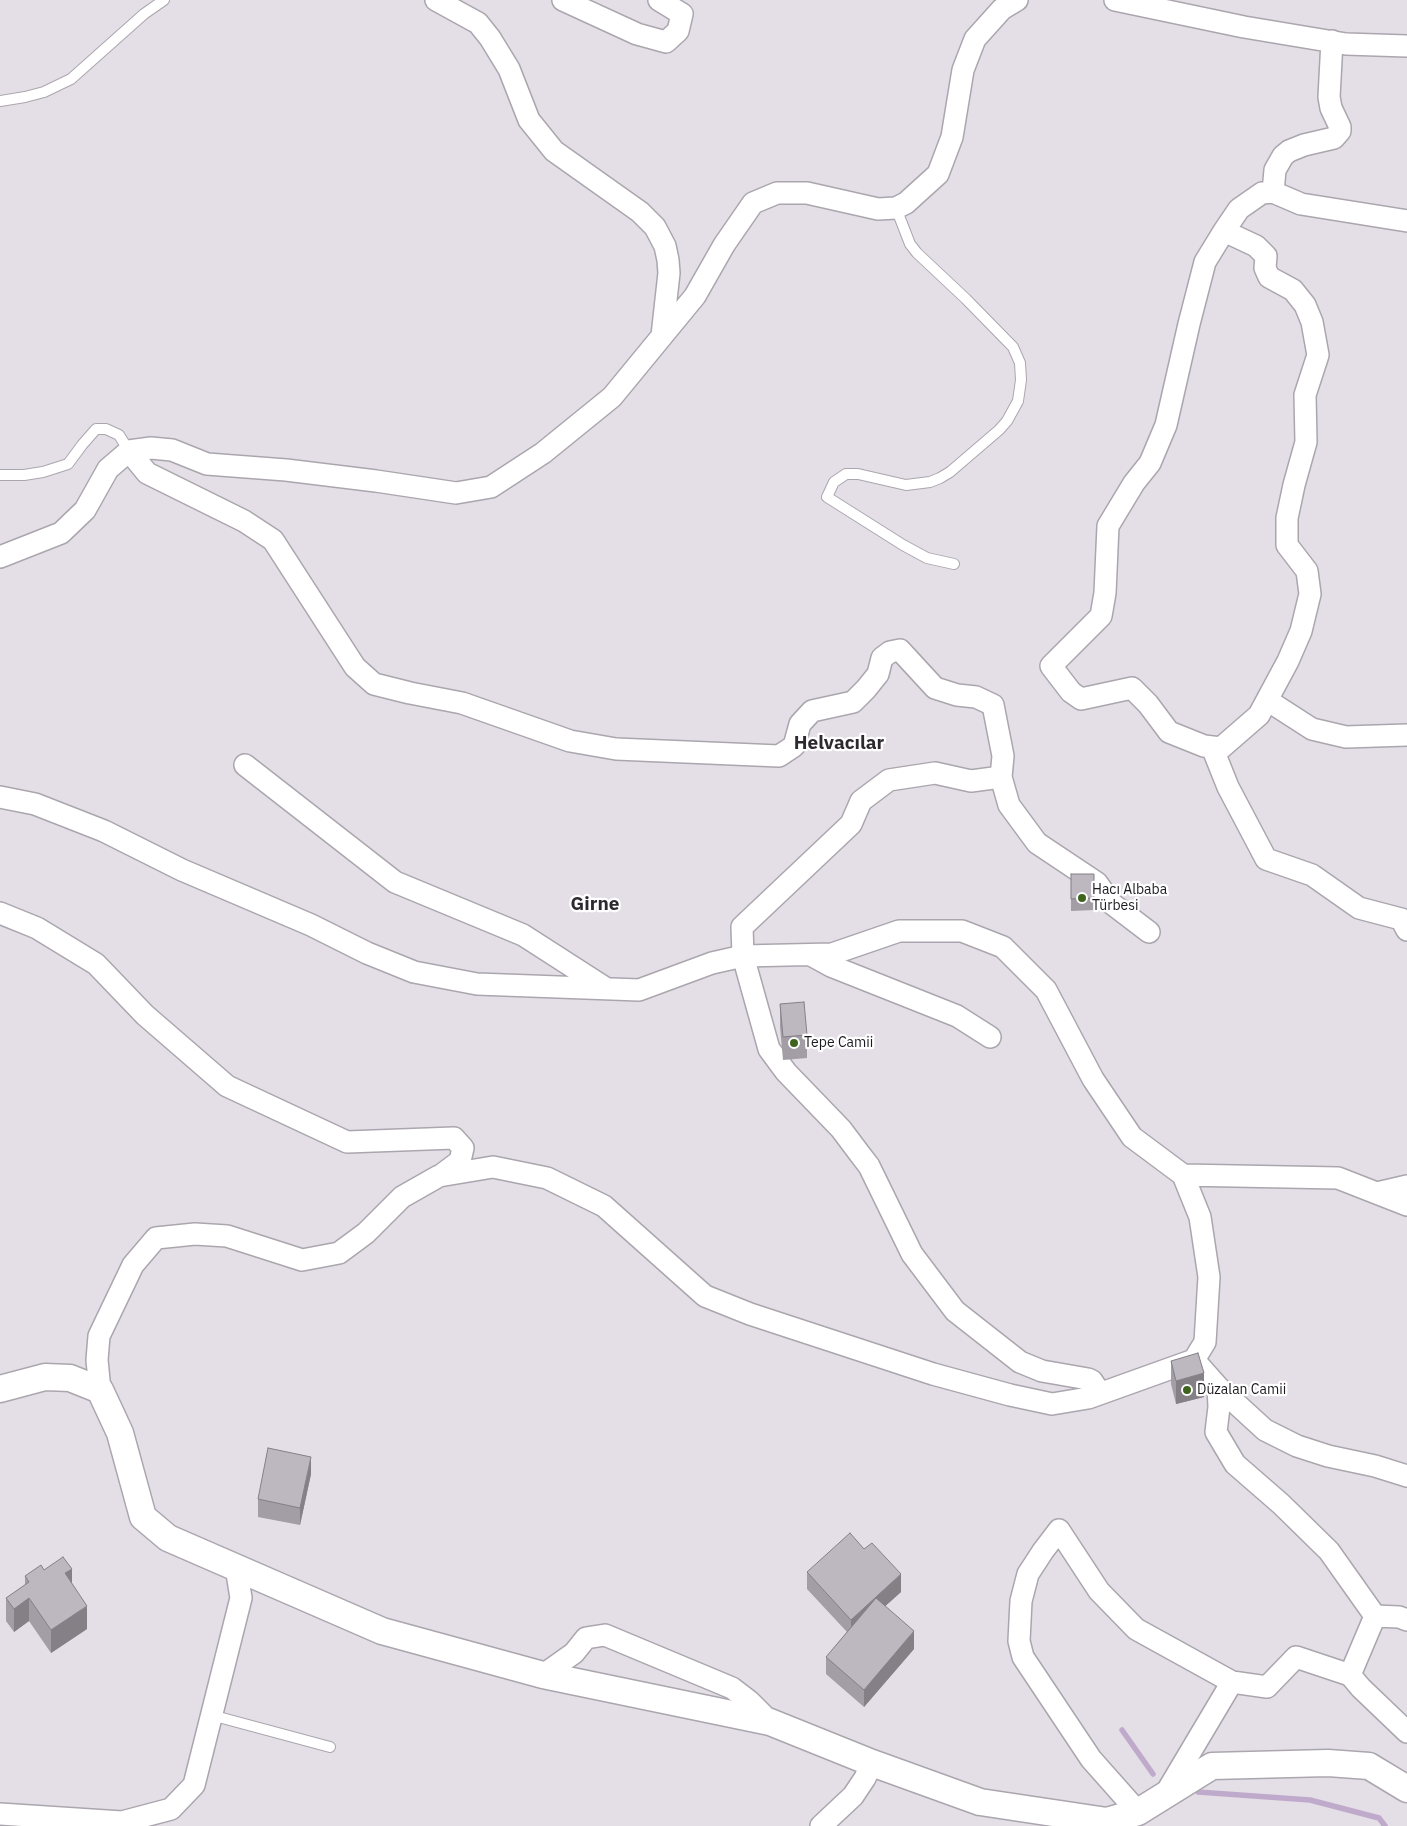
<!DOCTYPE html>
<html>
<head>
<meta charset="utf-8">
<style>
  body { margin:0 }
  canvas { display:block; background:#e4dee7 }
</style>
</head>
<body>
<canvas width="1407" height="1826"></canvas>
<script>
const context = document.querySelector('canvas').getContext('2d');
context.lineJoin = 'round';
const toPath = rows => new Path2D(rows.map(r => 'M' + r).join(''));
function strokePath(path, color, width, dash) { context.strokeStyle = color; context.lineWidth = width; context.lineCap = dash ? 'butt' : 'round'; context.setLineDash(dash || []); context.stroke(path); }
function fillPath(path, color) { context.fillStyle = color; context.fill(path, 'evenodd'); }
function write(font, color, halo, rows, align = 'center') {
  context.font = font + ' "IBM Plex Sans",sans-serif'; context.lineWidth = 4.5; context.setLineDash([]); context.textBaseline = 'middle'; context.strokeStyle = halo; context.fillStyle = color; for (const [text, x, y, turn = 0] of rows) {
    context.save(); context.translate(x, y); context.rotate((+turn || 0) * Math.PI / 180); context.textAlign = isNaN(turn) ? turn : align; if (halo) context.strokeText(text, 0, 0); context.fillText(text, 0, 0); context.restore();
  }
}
const stream = toPath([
  [1122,1730,1153,1774],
  [1198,1792,1310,1800,1379,1818,1385,1826]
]);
const service = toPath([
  [0,101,25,97,44,92,71,79,144,14,164,0],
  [896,208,910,244,917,253,966,299,1013,347,1020,363,1021,380,1018,401,1007,421,999,430,950,472,940,478,930,482,906,485,858,474,846,474,834,482,827,497,903,545,927,558,954,564],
  [0,475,24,475,43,472,68,464,82,445,96,429,106,429,119,435,129,451],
  [211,1715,330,1747]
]);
const minor = toPath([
  [436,0,478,23,490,38,509,69,529,120,554,151,640,212,655,227,665,246,668,260,669,273,662,336],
  [563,0,637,34,666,42,678,31,682,14,659,0],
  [1115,0,1244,27,1346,44,1407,46],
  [1273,192,1275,170,1283,156,1289,151,1304,145,1334,138,1340,131,1340,127,1331,108,1329,97,1332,41],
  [1224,231,1256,246,1266,256,1265,268,1269,277,1293,290,1305,305,1312,322,1318,355,1305,395,1306,442,1294,485,1287,518,1287,545,1307,571,1310,594,1301,631,1288,661,1259,715,1221,748,1204,746,1169,732,1148,704,1132,688,1081,699,1071,692,1051,666,1101,616,1105,593,1108,526,1134,483,1150,463,1166,425,1189,324,1205,262,1224,231,1239,209,1262,193,1273,192,1301,204,1407,221],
  [129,451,147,473,244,521,273,540,355,667,374,684,410,693,462,703,570,741,616,749,779,756,794,746,800,724,812,711,853,702,866,689,878,674,882,658,890,652,900,650,935,688,957,695,976,697,993,705,1003,756,1001,777,971,781,935,773,889,780,861,801,851,824,742,927,743,956,769,1049,786,1072,841,1129,859,1153,869,1166,912,1254,955,1311,1020,1362,1042,1371,1088,1379,1092,1381,1100,1393],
  [0,557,61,533,85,510,108,469,129,451,151,448,172,450,207,464,286,470,376,481,456,493,491,487,543,453,612,397,695,296,724,245,753,203,777,193,807,193,878,209,896,208,906,203,938,174,952,137,963,70,975,39,1002,9,1017,0],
  [1267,700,1312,729,1346,737,1407,735],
  [1212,747,1228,787,1266,859,1312,875,1359,908,1401,919,1407,930],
  [245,765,395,882,523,935,607,989],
  [1001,777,1009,805,1037,843,1097,883,1111,903,1149,932],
  [0,797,35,804,104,831,182,870,311,925,367,953,414,972,477,984,639,990,712,963,743,956,832,954,899,931,962,931,1003,947,1046,990,1093,1079,1132,1137,1183,1175,1200,1217,1209,1277,1205,1342,1194,1360,1088,1398,1052,1404,1010,1395,933,1374,750,1314,705,1296,604,1206,547,1178,493,1167,439,1176,402,1197,366,1233,339,1253,302,1260,227,1236,195,1234,156,1238,133,1265,99,1336,97,1360,100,1390],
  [0,913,37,928,96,964,145,1015,227,1086,347,1142,454,1138,463,1148,460,1161,440,1176],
  [811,955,831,966,957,1016,990,1037],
  [1183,1175,1338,1178,1407,1205],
  [1377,1193,1407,1186],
  [1194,1360,1218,1387,1219,1407,1216,1432,1235,1464,1281,1504,1329,1551,1375,1616,1350,1675,1361,1688,1407,1732],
  [1218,1387,1265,1430,1297,1446,1328,1456,1375,1466,1407,1476],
  [1375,1616,1399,1617,1407,1620],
  [543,1675,574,1653,586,1638,605,1635,732,1688,749,1701,770,1722],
  [1166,1793,1232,1682],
  [1138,1812,1091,1759,1023,1657,1019,1641,1021,1601,1028,1574,1043,1551,1059,1530,1099,1591,1136,1629,1232,1682,1267,1687,1296,1657,1350,1675],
  [0,1814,122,1822,171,1809,194,1785,241,1598,236,1567],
  [821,1826,853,1796,865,1778,872,1763]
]);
const tertiary = toPath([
  [0,1389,45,1377,70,1378,100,1390,120,1433,143,1517,168,1538,382,1631,543,1675,770,1722,872,1763,980,1802,1107,1821,1138,1812,1212,1766,1328,1763,1369,1766,1407,1789]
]);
const wall = toPath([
  [1071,874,1094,874,1094,910,1071,911],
  [780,1004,807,1035,807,1058,783,1060,780,1027],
  [1171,1361,1204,1397,1176,1404,1171,1384],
  [311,1474,300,1525,258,1517,258,1499],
  [44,1570,72,1583,87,1629,51,1653,29,1621,14,1632,6,1621,6,1598,25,1585,25,1576],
  [807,1572,901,1592,885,1606,914,1649,864,1707,826,1674,826,1657,847,1632,807,1589]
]);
const shadedWall = toPath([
  [1204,1373,1204,1397,1176,1404,1176,1381],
  [311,1457,311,1474,300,1525,300,1508],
  [72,1569,72,1592,65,1573],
  [901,1574,901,1592,851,1637,851,1620],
  [29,1598,29,1621,14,1632,14,1609],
  [87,1606,87,1629,51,1653,51,1630],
  [914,1631,914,1649,864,1707,864,1690]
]);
const building = toPath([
  [1071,874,1094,874,1094,898,1071,899,1071,874],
  [804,1002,807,1035,783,1037,780,1004,804,1002],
  [1198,1353,1204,1373,1176,1381,1171,1361,1198,1353],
  [268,1448,311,1457,300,1508,258,1499,268,1448],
  [850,1533,864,1549,872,1543,901,1574,851,1620,807,1572,850,1533],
  [63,1557,72,1569,65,1573,87,1606,51,1630,29,1598,14,1609,6,1598,29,1582,25,1576,41,1565,44,1570,63,1557],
  [876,1598,914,1631,864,1690,826,1657,876,1598]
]);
const markers = [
  [1082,898,5,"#3d631d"],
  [794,1043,5,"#3d631d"],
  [1187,1390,5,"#3d631d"]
];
const poiNames = [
  ["Hacı Albaba",1092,890],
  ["Türbesi",1092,906],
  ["Tepe Camii",804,1043],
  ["Düzalan Camii",1197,1390]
];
const districtNames = [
  ["Helvacılar",839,744],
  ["Girne",595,905]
];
strokePath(stream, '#c0aacc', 5.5);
strokePath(service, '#aba6ae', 12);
strokePath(minor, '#aba6ae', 24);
strokePath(tertiary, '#aba6ae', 29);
strokePath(service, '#fff', 10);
strokePath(minor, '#fff', 21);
strokePath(tertiary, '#fff', 26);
fillPath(wall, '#a39da5');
fillPath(shadedWall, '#848086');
fillPath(building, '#bdb7c0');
strokePath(building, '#848086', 1);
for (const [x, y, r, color] of markers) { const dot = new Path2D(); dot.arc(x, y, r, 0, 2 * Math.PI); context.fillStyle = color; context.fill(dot); strokePath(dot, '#fff', 2); }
write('14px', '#1c1a1e', '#fff', poiNames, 'left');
write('bold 19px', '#2e2930', '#fff', districtNames);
</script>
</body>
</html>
